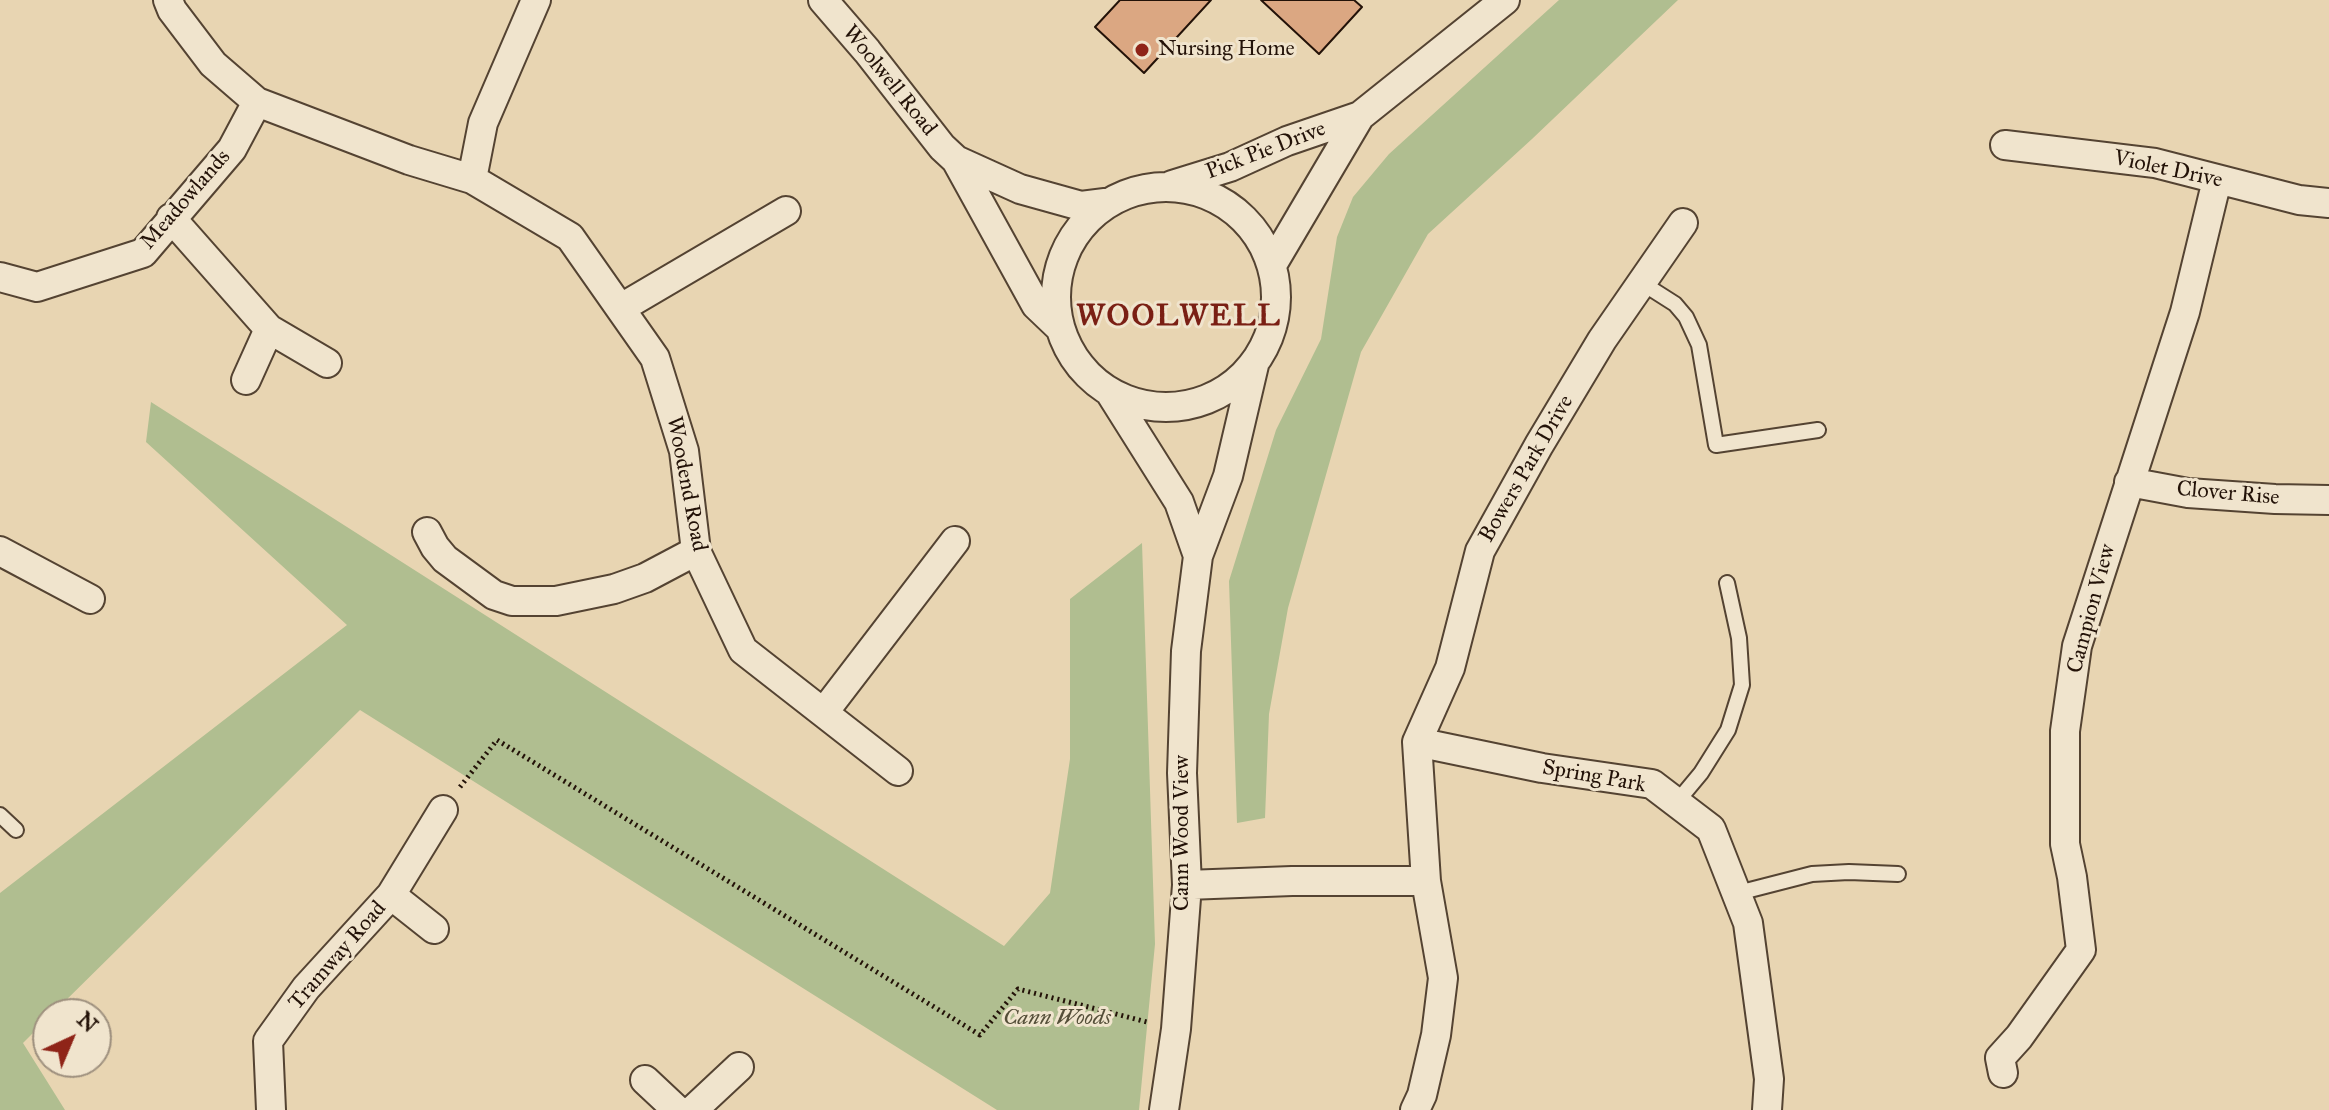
<!DOCTYPE html>
<html>
<head>
<meta charset="utf-8">
<style>
  body { margin:0 }
  #map { position:relative; width:2329px; height:1110px; overflow:hidden; background:#e8d5b2; font-family:"IM FELL Great Primer",serif }
  canvas { display:block }
  .north { position:absolute; left:32px; top:998px; width:80px; height:80px; box-sizing:border-box; background:#f0e4cd; border:2px solid #9e907e; border-radius:50%; rotate:44deg; font-size:22px; font-weight:700; line-height:32px; text-align:center; color:#231208 }
  .north::after { content:''; display:block; margin:auto; width:28px; height:36px; background:#8f2418; clip-path:polygon(50% 0,100% 100%,50% 72%,0 100%) }
</style>
</head>
<body>
<div id="map">
<canvas width="2329" height="1110"></canvas>
<div class="north">N</div>
</div>
<script>
const context = document.querySelector('canvas').getContext('2d');
context.lineJoin = 'round';
function fillPath(path, color) { context.fillStyle = color; context.fill(path, 'evenodd'); }
const toPath = rows => new Path2D(rows.map(r => 'M' + r).join(''));
function strokePath(path, color, width, dash) { context.strokeStyle = color; context.lineWidth = width; context.lineCap = dash ? 'butt' : 'round'; context.setLineDash(dash || []); context.stroke(path); }
function write(font, color, halo, rows, align = 'center') {
  context.font = font + ' "IM FELL Great Primer",serif'; context.lineWidth = 6; context.setLineDash([]); context.textBaseline = 'middle'; context.strokeStyle = halo; context.fillStyle = color; for (const [text, x, y, turn = 0] of rows) {
    context.save(); context.translate(x, y); context.rotate((+turn || 0) * Math.PI / 180); context.textAlign = isNaN(turn) ? turn : align; if (halo) context.strokeText(text, 0, 0); context.fillText(text, 0, 0); context.restore();
  }
}
const green = toPath([
  [1559,0,1678,0,1532,139,1428,234,1361,352,1288,608,1269,714,1265,818,1237,823,1229,581,1276,430,1321,339,1337,237,1353,197,1389,154],
  [151,402,1004,946,1050,893,1070,759,1070,599,1142,543,1155,944,1139,1110,997,1110,360,710,52,1014,48,1014,48,1018,23,1043,65,1110,0,1110,0,893,347,625,146,442]
]);
const building = toPath([
  [1120,0,1211,0,1144,73,1095,27,1120,0],
  [1261,0,1354,0,1362,7,1319,54,1261,0]
]);
const path = toPath([
  [460,787,497,740,980,1035,1018,989,1147,1022]
]);
const lane = toPath([
  [1642,283,1675,304,1686,317,1699,345,1716,445,1818,430],
  [1676,803,1701,773,1728,730,1742,685,1739,638,1727,583],
  [0,815,16,830],
  [1738,893,1812,874,1849,872,1898,874]
]);
const street = toPath([
  [168,0,172,10,213,64,257,102,409,160,472,179,570,237,655,358,684,451,696,551,743,650,898,771],
  [823,0,867,51,942,147,956,160,1036,305,1058,326],
  [2005,145,2155,163,2299,200,2329,203],
  [956,160,1020,189,1081,206,1105,203],
  [472,179,483,123,536,0],
  [1172,185,1230,167,1287,141,1360,116,1505,0],
  '1056 297a110 110 0 1 1 220 0a110 110 0 1 1-220 0Z',
  [171,218,269,329,327,363],
  [1272,265,1360,116],
  [0,277,37,287,143,253,232,149,257,102],
  [621,308,786,211],
  [246,380,269,329],
  [1111,394,1179,502,1198,556],
  [2129,482,2188,493,2275,499,2329,500],
  [427,532,435,547,445,559,494,595,512,601,556,601,614,589,645,578,696,551],
  [0,551,90,599],
  [824,712,955,541],
  [1417,742,1542,768,1652,784,1711,829,1748,923,1769,1079,1767,1110],
  [1187,885,1292,881,1426,881,1417,742,1450,668,1480,551,1539,445,1602,340,1683,223],
  [391,895,434,929],
  [2003,1073,2000,1058,2019,1037,2081,950,2072,877,2065,844,2065,731,2077,646,2185,312,2217,180],
  [645,1080,677,1110],
  [271,1110,268,1041,306,988,391,895,443,810],
  [693,1110,739,1067],
  [1164,1110,1176,1029,1187,885,1182,773,1186,651,1198,556,1228,476,1254,365],
  [1415,1110,1422,1095,1436,1035,1443,978,1426,881]
]);
const markers = [
  [1142,50,8,"#8f2418"]
];
const poiNames = [
  ["Nursing Home",1158,50]
];
const streetNames = [
  ["Woolwell Road",889,81,51],
  ["Pick Pie Drive",1266,151,-21],
  ["Violet Drive",2168,170,12],
  ["Meadowlands",186,200,-49],
  ["Bowers Park Drive",1527,469,-60],
  ["Woodend Road",686,484,79],
  ["Clover Rise",2228,494,5],
  ["Campion View",2092,609,-75],
  ["Spring Park",1594,777,10],
  ["Cann Wood View",1183,833,-90],
  ["Tramway Road",338,956,-49]
];
const parkNames = [
  ["Cann Woods",1057,1019]
];
const districtNames = [
  ["WOOLWELL",1179,318]
];
fillPath(green, '#b0be90');
fillPath(building, '#dba782');
strokePath(building, '#231208', 2);
strokePath(lane, '#544332', 18);
strokePath(street, '#544332', 32);
strokePath(path, '#231208', 5, [2, 4]);
strokePath(lane, '#f0e4cd', 14);
strokePath(street, '#f0e4cd', 28);
for (const [x, y, r, color] of markers) { const dot = new Path2D(); dot.arc(x, y, r, 0, 2 * Math.PI); context.fillStyle = color; context.fill(dot); strokePath(dot, '#f0e4cd', 3); }
write('22px', '#231208', '#f0e4cd', poiNames, 'left');
write('22px', '#231208', '#f0e4cd', streetNames);
write('italic 22px', '#544e38', '#f0e4cd', parkNames);
context.letterSpacing = '2px';
write('bold 30px', '#7a1f14', '#f0e4cd', districtNames);
context.letterSpacing = '0px';
</script>
</body>
</html>
